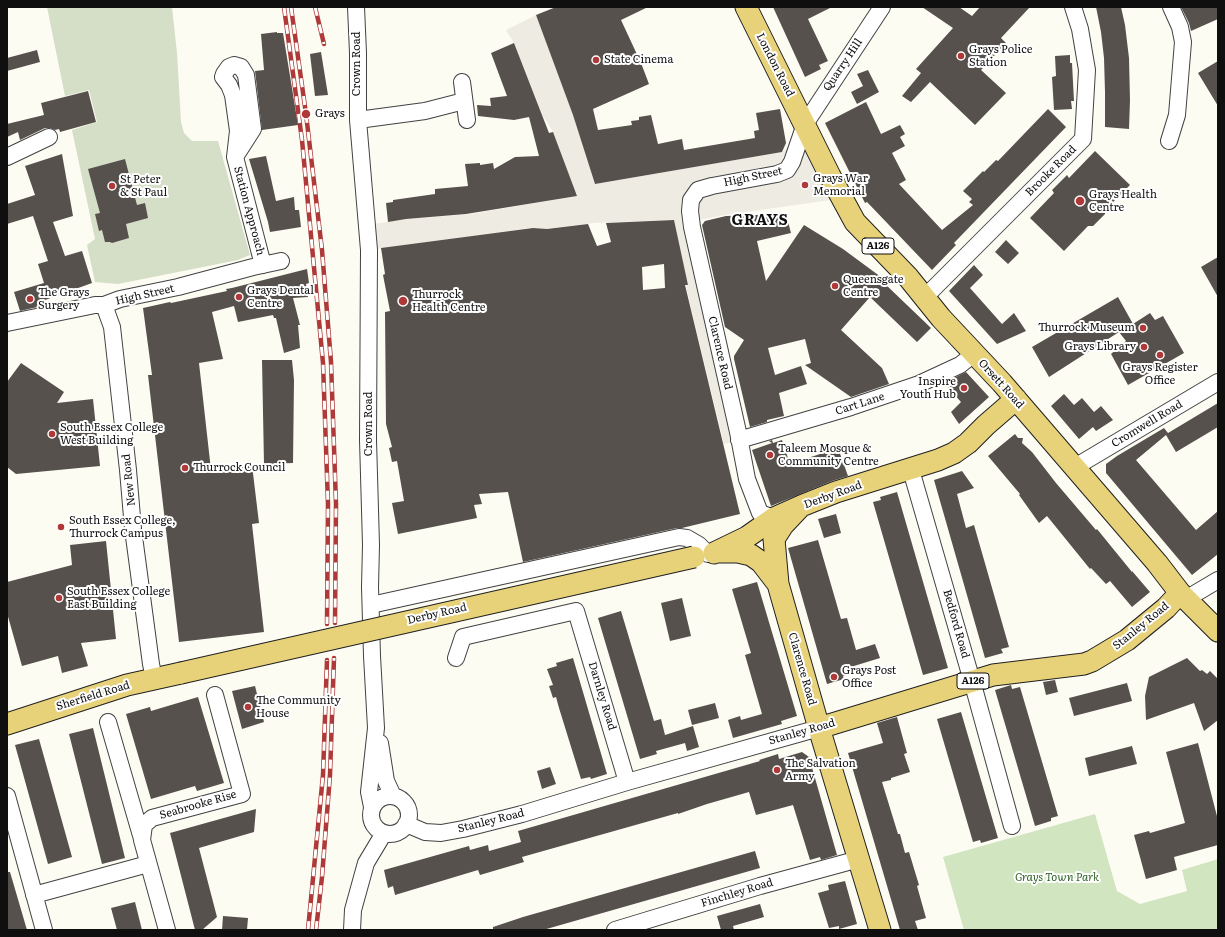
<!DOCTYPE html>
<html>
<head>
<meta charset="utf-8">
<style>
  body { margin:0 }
  #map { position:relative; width:1225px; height:937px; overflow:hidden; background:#fdfcf3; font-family:Literata,serif }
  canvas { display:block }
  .frame { position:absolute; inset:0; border:8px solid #0f0f0f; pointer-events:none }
</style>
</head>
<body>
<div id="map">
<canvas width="1225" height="937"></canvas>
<div class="frame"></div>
</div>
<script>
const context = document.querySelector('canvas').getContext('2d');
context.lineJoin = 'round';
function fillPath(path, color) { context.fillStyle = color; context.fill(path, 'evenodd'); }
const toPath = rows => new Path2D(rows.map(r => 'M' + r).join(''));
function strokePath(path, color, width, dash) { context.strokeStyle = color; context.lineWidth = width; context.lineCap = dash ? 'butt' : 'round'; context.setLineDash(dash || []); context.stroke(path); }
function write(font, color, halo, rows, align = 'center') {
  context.font = font + ' Literata,serif'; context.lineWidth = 4; context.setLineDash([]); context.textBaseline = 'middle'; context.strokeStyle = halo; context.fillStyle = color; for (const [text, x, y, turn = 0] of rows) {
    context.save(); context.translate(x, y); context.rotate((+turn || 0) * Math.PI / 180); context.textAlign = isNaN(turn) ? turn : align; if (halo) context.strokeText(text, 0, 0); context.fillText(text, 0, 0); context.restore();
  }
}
const green = toPath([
  [1095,814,1117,891,1140,904,1187,891,1182,870,1218,859,1218,930,964,930,943,857]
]);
const cemetery = toPath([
  [47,7,172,7,177,53,181,122,184,133,192,141,218,141,250,255,238,260,118,284,95,282,87,245,95,239,72,130,97,122,89,90,65,96]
]);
const plaza = toPath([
  [536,15,574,117,595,184,782,152,799,139,831,200,725,215,694,221,748,438,724,444,686,287,688,285,673,220,594,223,547,229,530,228,369,250,367,225,406,219,471,214,577,196,553,132,543,116,514,43,506,30]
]);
const building = toPath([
  [556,7,648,7,621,20,641,63,649,84,593,109,598,130,632,125,631,121,639,120,639,117,651,115,658,144,682,139,684,150,755,138,754,131,759,130,756,113,780,109,786,143,782,152,595,184,573,115,536,15],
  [773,7,832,7,808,19,828,61,819,65,821,69,805,77],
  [922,7,959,7,972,16,980,7,1030,7,1001,38,1006,43,981,70,1006,93,975,125,930,82,911,102,902,96,921,73,916,69,953,28],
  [1096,7,1121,7,1125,25,1129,58,1130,100,1129,129,1105,127,1105,92,1104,58,1101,32],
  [1181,7,1218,7,1218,19,1191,31,1189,23],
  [277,32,277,33,283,33,298,125,262,130,255,71,264,70,261,34],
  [514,43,549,133,553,132,577,196,466,214,406,219,388,222,386,203,393,202,393,200,435,194,435,189,468,186,465,164,480,163,480,165,493,163,494,169,515,157,539,156,529,117,514,120,478,116,477,105,491,106,490,98,507,96,491,53],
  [37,50,40,62,7,71,7,58],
  [321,52,328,95,315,96,310,54],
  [1070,55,1070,63,1072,63,1074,101,1071,101,1072,109,1054,110,1052,77,1056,76,1055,56],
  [1218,61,1218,106,1198,73],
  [868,70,879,92,857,104,851,92,863,86,857,74],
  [88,91,96,122,60,132,59,129,55,130,50,128,45,128,20,140,18,132,7,137,7,124,44,115,41,103],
  [866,102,881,134,900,125,905,134,900,137,905,146,892,153,906,180,899,184,942,230,973,205,969,202,972,199,963,191,983,171,984,172,996,160,998,161,1048,109,1066,127,954,243,956,245,932,270,867,202,865,203,825,123],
  [1095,151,1130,185,1105,210,1105,214,1093,226,1088,226,1064,251,1030,218,1054,193,1052,190,1067,175,1069,178],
  [62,154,73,216,53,222,65,256,82,251,92,283,45,300,46,305,20,311,14,292,44,283,38,264,48,261,33,216,7,224,7,204,35,195,25,166],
  [266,156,276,201,294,197,295,210,299,210,301,227,270,232,268,222,249,159],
  [125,159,137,205,145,203,148,218,126,224,129,238,112,243,110,242,105,242,102,230,99,231,95,214,100,213,88,169],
  [786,214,791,233,757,241,766,281,804,225,843,249,885,280,883,282,931,328,917,342,870,297,841,330,882,368,889,384,851,397,805,365,811,363,805,339,768,348,775,375,801,366,807,384,779,393,784,416,767,420,767,422,750,427,734,359,734,356,744,340,725,327,702,225,705,221,726,216],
  [674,220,688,285,685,285,740,514,682,528,677,528,523,562,508,492,479,494,482,504,474,505,477,518,398,534,392,503,404,501,397,461,392,462,389,448,392,447,386,424,385,312,390,311,383,275,385,274,381,248,533,228,547,229,588,224,597,246,611,242,606,223],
  [664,264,665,288,643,290,642,267],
  [1006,240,1019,253,1008,264,995,252],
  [1218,257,1218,297,1201,267],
  [974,265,983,275,970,288,1002,324,1014,313,1026,331,997,344,949,291],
  [307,269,309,283,306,284,308,297,293,298,300,325,298,325,300,348,284,353,276,318,274,318,273,315,238,322,234,306,212,312,223,359,199,363,211,470,252,465,259,523,252,524,264,632,179,642,148,375,152,375,143,308,170,302,171,303,227,291,226,289,232,288],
  [1118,297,1133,324,1150,313,1155,320,1163,316,1184,353,1128,385,1111,354,1126,341,1119,332,1049,377,1032,347],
  [262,360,292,360,294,380,293,463,264,464],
  [21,363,64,392,57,403,93,399,100,466,16,474,7,467,7,382],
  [966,372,989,397,959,424,951,412,961,402,944,383],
  [1064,394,1074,405,1082,398,1094,412,1101,406,1113,420,1096,431,1093,427,1079,439,1051,406],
  [1218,403,1218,427,1176,452,1166,435,1136,460,1196,530,1218,511,1218,554,1192,575,1106,473,1106,464,1117,456,1164,428,1168,433],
  [1015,434,1018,438,1023,438,1022,443,1032,452,1056,483,1096,530,1097,529,1132,572,1132,571,1150,592,1132,607,1110,581,1106,584,1091,568,1090,569,1047,516,1039,523,1019,495,1020,494,988,456],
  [772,440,773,443,782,440,790,464,838,448,848,476,832,481,771,506,752,450,772,443,769,441],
  [962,471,974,488,957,494,966,528,974,525,1009,647,1001,649,1003,653,985,658,934,480],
  [897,492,948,668,923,675,873,502,881,500,880,497],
  [836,514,841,533,824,538,818,519],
  [818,540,841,619,847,618,856,650,875,644,880,658,854,666,856,673,843,676,844,679,827,684,788,548],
  [106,541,116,639,81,643,88,666,62,673,58,656,22,666,7,613,7,582,72,565,70,545],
  [757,582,797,716,781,721,782,724,733,738,728,720,740,716,741,720,762,714,745,655,751,653,732,589],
  [682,598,691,636,670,641,661,603],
  [621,611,654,721,661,719,665,735,693,726,699,747,687,751,685,743,656,751,657,754,640,759,598,618],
  [573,658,607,774,591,779,590,777,581,779,559,708,556,697,553,698,549,686,553,685,547,669,557,666,556,663],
  [1187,658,1200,671,1202,670,1207,674,1210,671,1218,679,1218,720,1204,731,1194,703,1146,720,1145,696,1149,677],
  [1055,680,1058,692,1046,695,1043,682],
  [1127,683,1132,701,1074,716,1069,698],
  [1011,685,1012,689,1020,687,1058,816,1051,818,1051,821,1035,826,995,690],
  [255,686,264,722,242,729,232,691],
  [198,697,224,783,197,791,195,786,151,799,126,714,150,707,151,711],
  [715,703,719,718,692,725,688,710],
  [961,712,998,838,981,843,980,840,973,842,937,719],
  [897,717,907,753,904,754,910,772,891,778,891,780,882,782,898,834,900,834,905,853,909,852,919,885,917,886,926,918,915,921,918,930,900,930,848,753,883,743,877,723],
  [93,728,125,858,102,864,69,734],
  [39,739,72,857,48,864,15,745],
  [1198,743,1218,820,1218,845,1174,857,1177,870,1146,879,1134,835,1149,831,1150,833,1185,823,1166,752],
  [1132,746,1137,764,1089,776,1085,758],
  [802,752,809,757,837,855,821,860,820,857,810,860,793,805,756,815,749,792,707,804,678,814,678,813,522,857,524,862,480,875,478,870,395,895,393,886,388,888,384,870,469,846,470,850,488,845,489,851,521,842,518,831,760,761,759,760,778,754,779,759],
  [550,767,556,784,542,789,537,771],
  [256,809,254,832,199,848,217,917,202,930,195,930,170,833],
  [755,851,760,868,543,930,493,930,493,927,523,917],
  [7,872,10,872,27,930,7,930],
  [845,881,857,924,839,929,839,926,829,928,818,893,829,890,828,885],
  [135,902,142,930,117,930,111,908],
  [760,904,764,917,733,926,734,930,721,930,717,916],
  [223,916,248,918,247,930,222,930]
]);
const minor = toPath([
  [356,7,358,53,358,120,369,250,368,440,371,545,370,587,372,656,376,728,369,792,372,807],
  [462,82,467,120],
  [358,120,425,111,464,101],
  [1169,141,1177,115,1183,42,1180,27,1171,7],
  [7,157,49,137],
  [235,157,253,129,246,75,241,67,234,65,229,67,224,74,223,77,229,85,233,95,238,131,235,157,263,265],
  [925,297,1083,139,1087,70,1080,29,1073,7],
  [104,305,112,327,128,470,133,529,151,664,154,679],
  [7,323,95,305,104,305,120,299,178,287,253,267,281,261],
  [739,440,851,407,919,384,960,365,974,354],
  [1075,467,1218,382],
  [911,470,972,681,1012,826],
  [774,518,760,513,747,479,738,432,692,227,690,211,691,200,698,190,712,186,777,174,787,170,792,162,805,124,882,7],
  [1186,599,1218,580],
  [371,605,679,537,687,538,699,545,708,554],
  [456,658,463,637,576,611,627,782],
  [108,722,142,839],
  [380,743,386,781,393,796],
  [7,796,44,930],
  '371 815a19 19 0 1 1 38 0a19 19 0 1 1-38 0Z',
  [406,824,425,832,441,833,463,829,522,814,627,782,819,728],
  [34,895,148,864],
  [167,930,142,840,144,825,152,818,242,794,215,695],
  [352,930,353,910,366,863,384,833],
  [615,930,760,886,859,859]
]);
const major = toPath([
  [746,7,830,176,855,222,908,277,941,318,1002,383,1157,563,1180,593,1218,631],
  [801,506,783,525,774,539,778,584,819,728,880,930],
  [717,552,738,552,751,555,761,562,778,584],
  [714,553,747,537,774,518,801,506,836,492,938,460,954,453,968,443,986,425,1016,399],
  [7,724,127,685,181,673],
  [819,728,993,675,1084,664,1092,661,1127,640,1166,608,1180,593]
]);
const rail = toPath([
  [284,7,302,140,323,363,328,504,327,624],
  [291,7,306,114,322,250,331,362,336,504,335,623],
  [315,7,324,44],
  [308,930,323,775,327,660],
  [316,930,322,877,330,775,334,658]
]);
const majorBridge = toPath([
  [181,673,694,557]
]);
const markers = [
  [961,56,4,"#af3838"],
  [596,60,4,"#af3838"],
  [306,114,5,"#af3838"],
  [805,185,4,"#af3838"],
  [112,186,4,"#af3838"],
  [1080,201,5,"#af3838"],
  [835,286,4,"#af3838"],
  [239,297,4,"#af3838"],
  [30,299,4,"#af3838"],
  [403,301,5,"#af3838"],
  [1143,328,4,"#af3838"],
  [1144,347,4,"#af3838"],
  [1160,355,4,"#af3838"],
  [964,388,4,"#af3838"],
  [52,434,4,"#af3838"],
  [770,455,4,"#af3838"],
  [185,468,4,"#af3838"],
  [61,527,4,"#af3838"],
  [59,598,4,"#af3838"],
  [834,677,4,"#af3838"],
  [248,707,4,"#af3838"],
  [777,770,4,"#af3838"]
];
const shields = [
  [878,246,32],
  [973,681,32]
];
const shieldNames = [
  ["A126",878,246],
  ["A126",973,681]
];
const poiNames = [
  ["Grays Police",969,50],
  ["Station",969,63],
  ["State Cinema",604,60],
  ["Grays",315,114],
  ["Grays War",813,179],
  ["Memorial",813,192],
  ["St Peter",120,180],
  ["& St Paul",120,193],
  ["Grays Health",1089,195],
  ["Centre",1089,208],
  ["Queensgate",843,280],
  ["Centre",843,293],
  ["Grays Dental",247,291],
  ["Centre",247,304],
  ["The Grays",38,293],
  ["Surgery",38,306],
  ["Thurrock",412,295],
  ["Health Centre",412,308],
  ["Thurrock Museum",1135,328,"right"],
  ["Grays Library",1136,347,"right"],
  ["Grays Register",1160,368,"center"],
  ["Office",1160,381,"center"],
  ["Inspire",956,382,"right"],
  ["Youth Hub",956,395,"right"],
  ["South Essex College",60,428],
  ["West Building",60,441],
  ["Taleem Mosque &",778,449],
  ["Community Centre",778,462],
  ["Thurrock Council",193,468],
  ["South Essex College,",69,521],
  ["Thurrock Campus",69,534],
  ["South Essex College",67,592],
  ["East Building",67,605],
  ["Grays Post",842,671],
  ["Office",842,684],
  ["The Community",256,701],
  ["House",256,714],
  ["The Salvation",785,764],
  ["Army",785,777]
];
const streetNames = [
  ["Crown Road",357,64,-90],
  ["London Road",775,65,63],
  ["Quarry Hill",843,65,-56],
  ["Brooke Road",1051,171,-45],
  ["High Street",753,177,-12],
  ["Station Approach",249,211,75],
  ["High Street",145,295,-13],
  ["Clarence Road",720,353,77],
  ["Orsett Road",1001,384,48],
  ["Cart Lane",860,404,-18],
  ["Crown Road",369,424,-90],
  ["Cromwell Road",1147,424,-31],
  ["New Road",129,480,-96],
  ["Derby Road",833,495,-20],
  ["Derby Road",437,614,-13],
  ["Bedford Road",956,624,74],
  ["Stanley Road",1141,626,-39],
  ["Clarence Road",802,669,74],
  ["Sherfield Road",93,696,-17],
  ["Darnley Road",602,696,73],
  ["Stanley Road",802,732,-16],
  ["Seabrooke Rise",198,805,-16],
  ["Stanley Road",491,821,-14],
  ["Finchley Road",737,893,-17]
];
const parkNames = [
  ["Grays Town Park",1057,878]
];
const districtNames = [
  ["GRAYS",760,221]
];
fillPath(green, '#d1e5c0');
fillPath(cemetery, '#d5dec6');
fillPath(plaza, '#eeebe2');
fillPath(building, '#57514d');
strokePath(minor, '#424242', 18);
strokePath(major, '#202020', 23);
strokePath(minor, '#fff', 16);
strokePath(major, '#e8d279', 21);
strokePath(rail, '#af3838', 4.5);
strokePath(rail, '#fff', 3, [9]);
strokePath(majorBridge, '#202020', 23, []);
strokePath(majorBridge, '#e8d279', 21);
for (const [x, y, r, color] of markers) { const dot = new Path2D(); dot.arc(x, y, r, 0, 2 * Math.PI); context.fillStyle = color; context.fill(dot); strokePath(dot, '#fff', 1.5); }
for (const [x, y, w] of shields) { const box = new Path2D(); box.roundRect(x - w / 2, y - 8, w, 16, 3); context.fillStyle = '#fff'; context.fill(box); strokePath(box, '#0f0f0f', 1); }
write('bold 10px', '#0f0f0f', null, shieldNames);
write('11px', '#0f0f0f', '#fff', poiNames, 'left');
write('11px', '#0f0f0f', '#fff', streetNames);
write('italic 11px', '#306027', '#fff', parkNames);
context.letterSpacing = '1px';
write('bold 15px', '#0f0f0f', '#fff', districtNames);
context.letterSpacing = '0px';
</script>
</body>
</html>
